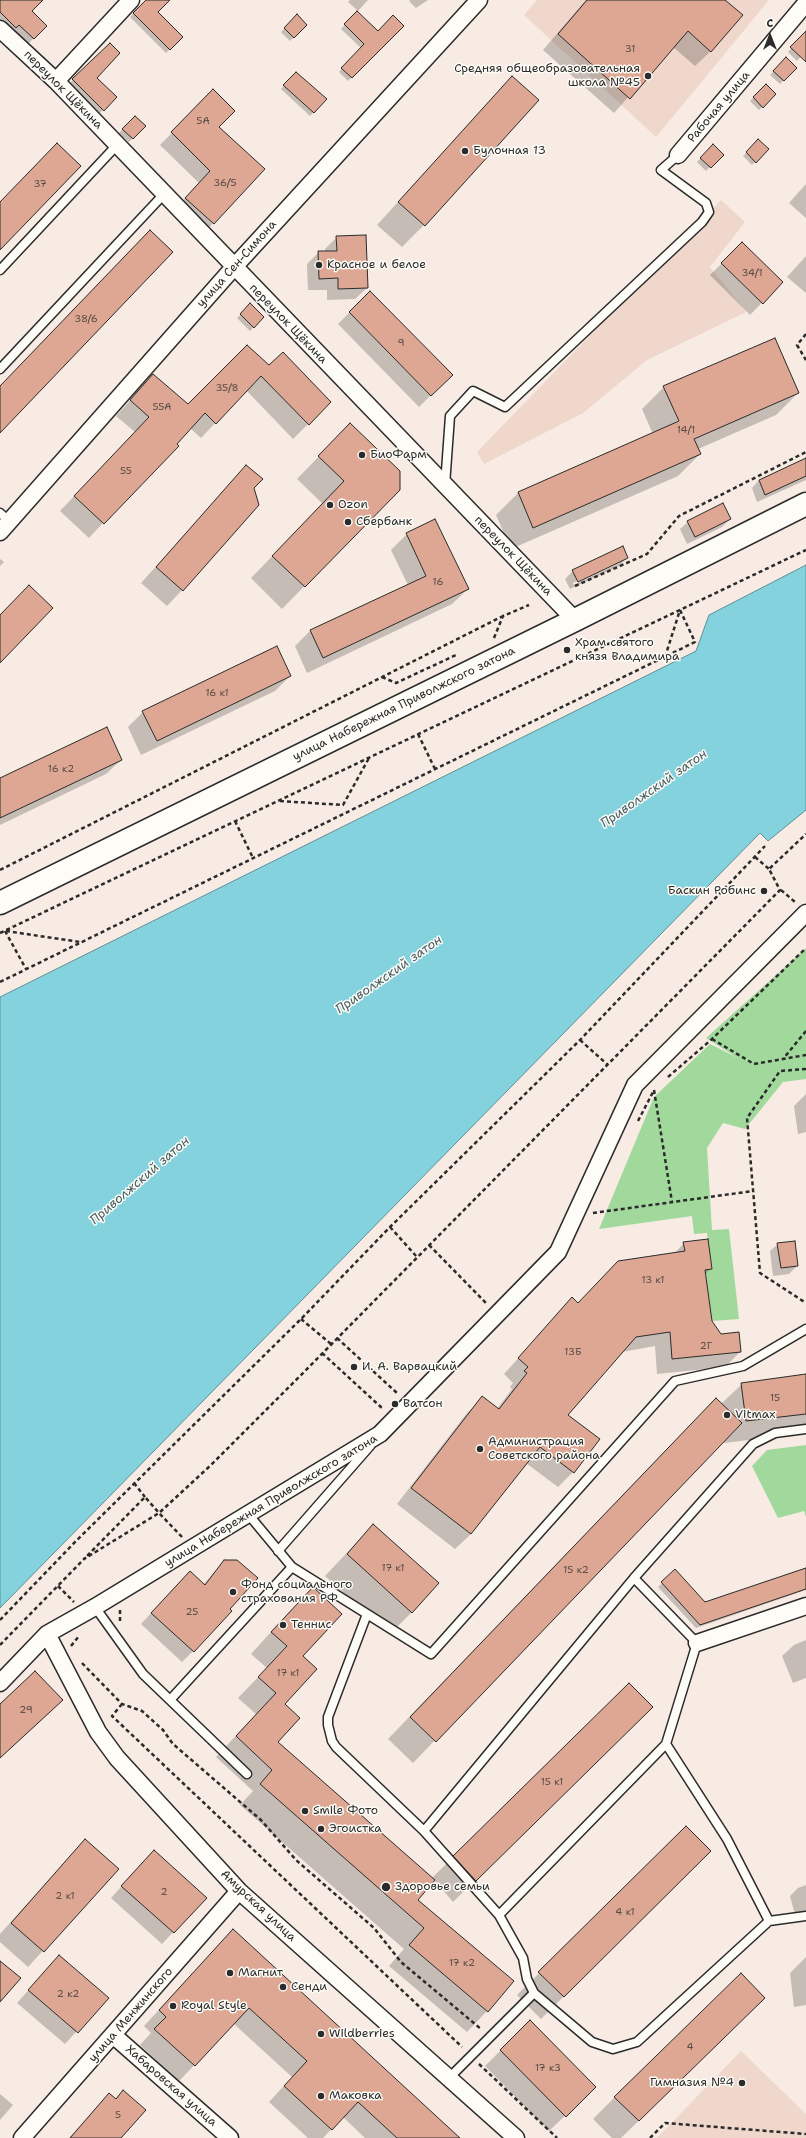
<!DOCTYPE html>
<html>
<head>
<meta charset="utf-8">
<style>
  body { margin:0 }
  #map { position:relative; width:806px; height:2138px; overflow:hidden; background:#f7ebe3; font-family:"Shantell Sans",sans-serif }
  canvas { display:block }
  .north { position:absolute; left:750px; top:16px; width:40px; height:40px; -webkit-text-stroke:3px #fdfcf7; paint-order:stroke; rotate:0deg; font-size:11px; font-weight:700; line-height:16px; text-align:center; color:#2b2b2b }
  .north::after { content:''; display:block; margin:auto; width:14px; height:18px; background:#2b2b2b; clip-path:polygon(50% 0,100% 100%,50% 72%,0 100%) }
</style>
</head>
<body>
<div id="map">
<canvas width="806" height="2138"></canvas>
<div class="north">С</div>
</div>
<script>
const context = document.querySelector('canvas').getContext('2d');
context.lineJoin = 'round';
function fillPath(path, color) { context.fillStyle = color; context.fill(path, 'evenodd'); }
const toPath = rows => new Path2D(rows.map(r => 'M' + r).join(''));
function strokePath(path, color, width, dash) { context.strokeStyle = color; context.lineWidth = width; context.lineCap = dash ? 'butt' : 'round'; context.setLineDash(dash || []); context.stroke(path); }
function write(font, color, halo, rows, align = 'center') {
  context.font = font + ' "Shantell Sans",sans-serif'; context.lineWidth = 3; context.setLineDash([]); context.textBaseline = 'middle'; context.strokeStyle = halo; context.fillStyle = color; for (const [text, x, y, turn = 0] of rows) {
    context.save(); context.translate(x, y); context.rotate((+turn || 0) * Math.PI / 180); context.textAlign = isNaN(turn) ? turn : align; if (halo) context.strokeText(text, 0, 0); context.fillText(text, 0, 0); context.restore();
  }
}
const built = toPath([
  [537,0,769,0,656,137,524,15],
  [721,200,745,222,710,267,746,312,647,360,583,413,484,464,477,452],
  [741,2051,806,2114,806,2138,657,2138]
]);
const green = toPath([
  [806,948,806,1079,783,1082,745,1129,723,1123,707,1148,712,1230,729,1229,739,1319,712,1321,705,1270,712,1269,707,1233,694,1234,692,1216,599,1229,654,1097,710,1044,738,1058,706,1038],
  [806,1445,806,1517,804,1511,778,1518,752,1466,767,1450]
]);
const water = toPath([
  [806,565,806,810,768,841,760,833,0,1608,0,997,696,651,709,615,806,565]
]);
const shadow = toPath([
  [0,0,42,0,31,11,46,26,20,52,0,39],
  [151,0,169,0,156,12,182,37,166,53,130,17,146,1],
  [350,0,368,0,358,11,348,2],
  [410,0,428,0,416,8,409,1],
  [586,0,724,0,711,51,695,66,673,47,614,113,543,50],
  [357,12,378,33,402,26,348,81,339,72,361,48,341,29],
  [297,16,306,25,290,41,281,32],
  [806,31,806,51,797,61,788,52],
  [110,44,95,78,116,97,100,113,70,83],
  [786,59,795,68,780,84,770,75],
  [296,73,326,99,310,116,281,89],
  [512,77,424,225,402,247,377,225],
  [766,85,775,94,759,110,750,101],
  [213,91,218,127,264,169,202,235,174,210,199,183,160,145],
  [135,117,144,126,129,142,119,133],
  [759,140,768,149,752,165,743,156],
  [713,146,722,155,706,171,697,162],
  [806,184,806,218,789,203],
  [337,237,367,288,355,299,327,300,327,290,308,290,307,264,319,252,325,252,325,249],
  [742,243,782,282,750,315,710,275],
  [806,256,806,293,787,277],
  [370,292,451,375,419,407,338,324],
  [250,305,263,317,250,331,237,318],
  [269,367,330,402,293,439,246,390,201,438,190,428,89,538,60,511,135,432,116,416,153,375,188,406],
  [664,387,798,393,776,415,698,449,700,454,678,476,511,549,496,515,518,493,653,434,642,409],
  [328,447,399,489,282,609,251,578,323,504,297,479],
  [806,460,806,480,757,502,752,488,759,480],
  [247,466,253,488,182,590,167,606,141,583],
  [730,519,722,527,687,544,680,529,688,522],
  [435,521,468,589,452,604,307,673,295,646,310,631,408,585,391,550,407,534],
  [627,558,619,566,570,589,565,579,573,571],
  [619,561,619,563,574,585,573,583],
  [0,559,4,562,0,566],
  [290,676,275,691,141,755,128,727,143,712],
  [121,760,106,774,0,825,0,779],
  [806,1094,806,1132,798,1134,794,1106],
  [684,1243,711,1268,705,1275,711,1321,721,1335,740,1352,725,1367,657,1374,655,1346,622,1352,566,1415,573,1472,558,1487,526,1463,471,1534,455,1549,397,1504,467,1413,483,1398,497,1409,512,1389,510,1387,513,1383,504,1374,572,1299,578,1304,674,1254],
  [778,1244,797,1266,789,1274,773,1276,770,1251],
  [806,1375,806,1433,724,1443,724,1440,413,1763,388,1739,694,1421,721,1404,742,1384],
  [373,1525,412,1612,390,1634,325,1576],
  [224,1561,193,1651,182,1662,141,1624,179,1583,203,1585],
  [806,1569,806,1590,696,1628,658,1587,675,1571,705,1603],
  [292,1609,302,1656,284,1704,277,1742,432,1878,454,1856,629,1729,453,1902,434,1880,417,1900,487,2011,467,2032,389,1966,404,1949,240,1805,253,1791,216,1757,256,1714,238,1698,267,1668,251,1654],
  [806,1640,806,1678,793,1683,782,1656,794,1645],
  [686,1827,710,1851,541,2019,517,1995],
  [85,1840,117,1869,28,1967,0,1942,0,1934],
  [143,1863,205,1898,162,1944,111,1898],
  [806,1885,806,1912,795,1915,790,1896,798,1888],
  [218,1946,459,2138,365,2138,343,2117,323,2138,308,2138,269,2102,292,2077,234,2024,179,2081,140,2045,151,2033,144,2026],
  [59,1956,107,1998,65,2044,17,2003],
  [806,1957,806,2005,794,2007,790,1973],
  [742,2020,621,2138,612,2138,593,2119,615,2097],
  [530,2021,595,2087,549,2131,485,2066],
  [123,2092,120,2138,69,2138,109,2094,115,2099],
  [0,2094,13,2105,0,2120]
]);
const building = toPath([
  [0,0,43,0,32,11,47,26,34,39,19,25,16,28,0,12,0,0],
  [146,0,170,0,158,12,183,37,170,50,133,13,146,0],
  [587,0,725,0,743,15,711,52,688,31,630,99,558,34,587,0],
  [357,11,378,31,393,15,404,26,352,78,341,68,364,44,344,24,357,11],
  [297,14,307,25,294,38,284,28,297,14],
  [806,31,806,62,790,47,806,31],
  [110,43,120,53,97,78,117,97,104,111,72,79,110,43],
  [786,57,797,68,784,81,773,71,786,57],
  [296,72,327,99,314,113,283,85,296,72],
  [512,76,539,100,425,226,398,202,512,76],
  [766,84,776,94,763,108,753,97,766,84],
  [213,89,235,111,219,127,265,169,214,224,185,198,210,171,171,132,213,89],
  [135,116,146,126,133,139,122,129,135,116],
  [758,139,769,149,756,163,746,152,758,139],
  [57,143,81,166,0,250,0,202,57,143],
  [713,144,724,155,711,168,700,158,713,144],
  [150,230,173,252,0,433,0,386,150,230],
  [366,235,368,288,338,289,338,278,319,279,318,251,337,251,336,236,366,235],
  [742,242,783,282,763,304,721,263,742,242],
  [370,291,453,375,431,396,349,312,370,291],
  [250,303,264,317,254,328,240,314,250,303],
  [775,338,799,393,694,439,701,454,533,528,518,492,679,421,663,386,775,338],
  [247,345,269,365,283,352,331,402,309,425,261,376,216,424,205,413,177,444,179,446,104,524,74,496,149,417,130,400,153,374,188,404,247,345],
  [350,423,400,471,400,490,305,587,272,556,344,481,318,456,350,423],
  [806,458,806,476,765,495,759,480,806,458],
  [246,465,263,479,254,488,259,505,183,591,156,567,246,465],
  [723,503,731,519,695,537,687,521,723,503],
  [435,519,469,589,323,658,310,630,426,576,406,533,435,519],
  [623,546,628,558,578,582,572,570,623,546],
  [29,585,53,608,0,663,0,615,29,585],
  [277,646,291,676,157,741,142,711,277,646],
  [107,727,122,760,0,818,0,778,107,727],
  [708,1239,712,1269,705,1270,712,1321,721,1334,739,1332,741,1352,672,1359,670,1332,636,1337,568,1415,600,1439,574,1473,540,1447,471,1534,411,1488,482,1396,499,1409,527,1373,524,1371,528,1367,518,1358,572,1297,578,1303,618,1261,685,1251,683,1242,708,1239],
  [795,1241,798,1266,781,1268,777,1243,795,1241],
  [806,1374,806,1414,746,1421,741,1383,806,1374],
  [716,1398,742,1423,436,1742,410,1717,716,1398],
  [373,1524,439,1583,412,1613,347,1554,373,1524],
  [224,1560,237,1560,258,1578,230,1609,232,1611,194,1652,151,1613,190,1571,205,1585,224,1560],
  [806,1568,806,1589,700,1625,661,1582,675,1569,705,1602,806,1568],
  [313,1587,342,1614,303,1656,317,1669,285,1704,300,1718,278,1742,435,1880,418,1900,514,1981,488,2012,409,1945,424,1928,260,1784,272,1770,236,1736,276,1693,258,1677,287,1646,271,1632,313,1587],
  [35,1671,63,1700,0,1758,0,1704,35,1671],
  [629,1683,653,1707,476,1881,453,1856,629,1683],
  [686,1826,711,1851,564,1997,538,1972,686,1826],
  [85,1839,119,1869,44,1952,11,1923,85,1839],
  [154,1850,207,1898,174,1933,121,1886,154,1850],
  [233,1929,460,2138,397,2138,358,2102,332,2130,284,2086,307,2061,249,2008,195,2066,154,2029,166,2017,159,2010,233,1929],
  [59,1955,109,1998,78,2033,28,1990,59,1955],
  [0,1961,21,1978,0,2002,0,1961],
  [741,1973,765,1998,639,2121,614,2097,741,1973],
  [530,2020,596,2087,566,2117,500,2050,530,2020],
  [123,2090,146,2110,121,2138,70,2138,109,2093,116,2099,123,2090]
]);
const path = toPath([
  [806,334,797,345,806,360],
  [575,586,647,554,679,516,806,452],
  [494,638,503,616,529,605],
  [665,657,680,610],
  [382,677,396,683,456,655],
  [418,734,435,769],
  [280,801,343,805,369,758],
  [235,821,253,858],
  [755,857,769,869],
  [0,870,503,616],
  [781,890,795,902],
  [5,931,26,969],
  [6,931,80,942],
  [0,933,806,550],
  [0,982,695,642,680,610],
  [806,1031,783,1059,806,1055],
  [712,1039,754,1064,783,1059],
  [580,1040,608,1065],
  [806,1069,780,1071,747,1118,760,1273,806,1303],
  [668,1077,712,1039,806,948],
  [654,1090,672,1202],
  [638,1121,653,1092],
  [593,1213,753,1191],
  [390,1227,417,1257],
  [429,1245,486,1303],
  [301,1319,331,1344],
  [337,1338,397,1393],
  [322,1353,382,1408],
  [134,1483,145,1497],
  [182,1537,159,1513,145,1497,84,1559,159,1513,211,1465,308,1368,780,890,769,869,806,834],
  [58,1586,74,1602],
  [120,1610,120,1621],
  [0,1620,76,1541,301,1319,390,1227,580,1040,765,846],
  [0,1645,84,1559],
  [71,1646,79,1636],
  [82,1663,122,1704,142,1711,163,1730,173,1744,261,1820,296,1860,374,1928,401,1962,481,2029],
  [122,1704,112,1716,462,2047],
  [479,2064,557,2138],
  [650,2138,665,2123,806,2134]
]);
const lane = toPath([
  [0,270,117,145],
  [0,369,164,194],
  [445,485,450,416,473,391,505,407,702,222,709,212,706,203,661,170,678,155],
  [0,513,9,521],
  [278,1551,370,1446],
  [292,1567,431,1654,675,1381,743,1366,806,1329],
  [95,1607,143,1674,247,1774],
  [367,1614,328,1717,328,1725,332,1741,336,1747,424,1831,499,1915,523,1958,527,1979,534,1993,592,2042,613,2049,637,2042,769,1921,806,1916],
  [170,1700,292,1567,248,1514],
  [666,1744,697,1643,634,1578,753,1444,775,1433,806,1429],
  [424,1831,634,1578],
  [499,1915,666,1744,727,1839,769,1921],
  [449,2078,534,1993]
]);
const street = toPath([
  [0,29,56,81,575,620],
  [56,81,131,0],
  [678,155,806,3],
  [0,532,234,267,479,0],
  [47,1634,98,1732,117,1758,239,1891,516,2138],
  [697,1643,806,1606],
  [0,1683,47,1634,95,1607,380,1434,558,1252,635,1085,806,913],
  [113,2035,230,2138],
  [22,2138,239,1891]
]);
const secondary = toPath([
  [0,903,575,620,806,504]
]);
const markers = [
  [648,76,4,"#2b2b2b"],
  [465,151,4,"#2b2b2b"],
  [319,265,4,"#2b2b2b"],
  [362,455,4,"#2b2b2b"],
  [330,505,4,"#2b2b2b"],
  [348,522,4,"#2b2b2b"],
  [567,650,4,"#2b2b2b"],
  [764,891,4,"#2b2b2b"],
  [354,1367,4,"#2b2b2b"],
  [395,1404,4,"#2b2b2b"],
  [727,1415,4,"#2b2b2b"],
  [480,1449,4,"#2b2b2b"],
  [233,1592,4,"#2b2b2b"],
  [283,1625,4,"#2b2b2b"],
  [305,1811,4,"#2b2b2b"],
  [321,1829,4,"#2b2b2b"],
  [386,1887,5,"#2b2b2b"],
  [230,1973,4,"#2b2b2b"],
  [283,1987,4,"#2b2b2b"],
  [173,2006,4,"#2b2b2b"],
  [321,2034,4,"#2b2b2b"],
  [742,2083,4,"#2b2b2b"],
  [321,2096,4,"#2b2b2b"]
];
const numberNames = [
  ["31",630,49],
  ["5А",203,121],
  ["36/5",225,183],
  ["37",40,184],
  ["34/1",752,273],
  ["38/6",86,319],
  ["9",401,343],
  ["35/8",227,388],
  ["55А",162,407],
  ["14/1",686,430],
  ["55",126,471],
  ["16",438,582],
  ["16 к1",217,693],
  ["16 к2",61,769],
  ["13 к1",653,1280],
  ["2Г",706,1346],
  ["13Б",573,1352],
  ["15",775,1398],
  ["17 к1",393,1568],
  ["15 к2",576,1570],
  ["25",192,1612],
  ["17 к1",288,1673],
  ["29",26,1710],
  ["15 к1",552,1782],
  ["2",164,1892],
  ["2 к1",65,1896],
  ["4 к1",625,1912],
  ["17 к2",462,1963],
  ["2 к2",68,1994],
  ["4",690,2047],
  ["17 к3",548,2068],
  ["5",118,2115]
];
const poiNames = [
  ["Средняя общеобразовательная",640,69,"right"],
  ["школа №45",640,83,"right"],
  ["Булочная 13",473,151],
  ["Красное и белое",327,265],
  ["БиоФарм",370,455],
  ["Ozon",338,505],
  ["Сбербанк",356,522],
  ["Храм святого",575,643],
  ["князя Владимира",575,657],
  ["Баскин Робинс",756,891,"right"],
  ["И. А. Варвацкий",362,1367],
  ["Ватсон",403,1404],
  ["Vitmax",735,1415],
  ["Администрация",488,1442],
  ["Советского района",488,1456],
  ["Фонд социального",241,1585],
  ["страхования РФ",241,1599],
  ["Теннис",291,1625],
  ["Smile Фото",313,1811],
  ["Эгоистка",329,1829],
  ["Здоровье семьи",395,1887],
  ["Магнит",238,1973],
  ["Сенди",291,1987],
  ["Royal Style",181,2006],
  ["Wildberries",329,2034],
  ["Гимназия №4",734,2083,"right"],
  ["Маковка",329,2096]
];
const streetNames = [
  ["переулок Щёкина",63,90,45],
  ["Рабочая улица",719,107,-50],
  ["улица Сен-Симона",237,264,-48],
  ["переулок Щёкина",288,324,46],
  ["переулок Щёкина",513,556,46],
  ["улица Набережная Приволжского затона",404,704,-26],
  ["улица Набережная Приволжского затона",271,1501,-31],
  ["Амурская улица",258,1906,43],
  ["улица Менжинского",131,2015,-49],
  ["Хабаровская улица",171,2086,41]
];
const waterNames = [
  ["Приволжский затон",654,789,-35],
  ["Приволжский затон",389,975,-35],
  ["Приволжский затон",140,1181,-41]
];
fillPath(built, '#efd7cb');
fillPath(green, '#a1d99d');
fillPath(water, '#83d2de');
strokePath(water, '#608f96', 1);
fillPath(shadow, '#0003');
fillPath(building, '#dda793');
strokePath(building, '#2b2b2b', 1);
strokePath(lane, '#2b2b2b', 11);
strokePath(street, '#2b2b2b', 19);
strokePath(secondary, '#2b2b2b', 25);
strokePath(path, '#2b2b2b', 2.5, [4, 3]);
strokePath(lane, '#fdfcf7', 8);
strokePath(street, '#fdfcf7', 16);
strokePath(secondary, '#fdfcf7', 22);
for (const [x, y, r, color] of markers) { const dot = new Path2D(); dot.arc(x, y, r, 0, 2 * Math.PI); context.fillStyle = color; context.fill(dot); strokePath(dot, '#fdfcf7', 1.5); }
write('10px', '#584a45', null, numberNames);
write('12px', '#2b2b2b', '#fdfcf7', poiNames, 'left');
write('12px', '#2b2b2b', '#fdfcf7', streetNames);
write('italic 13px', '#455d61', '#fdfcf7', waterNames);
</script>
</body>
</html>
